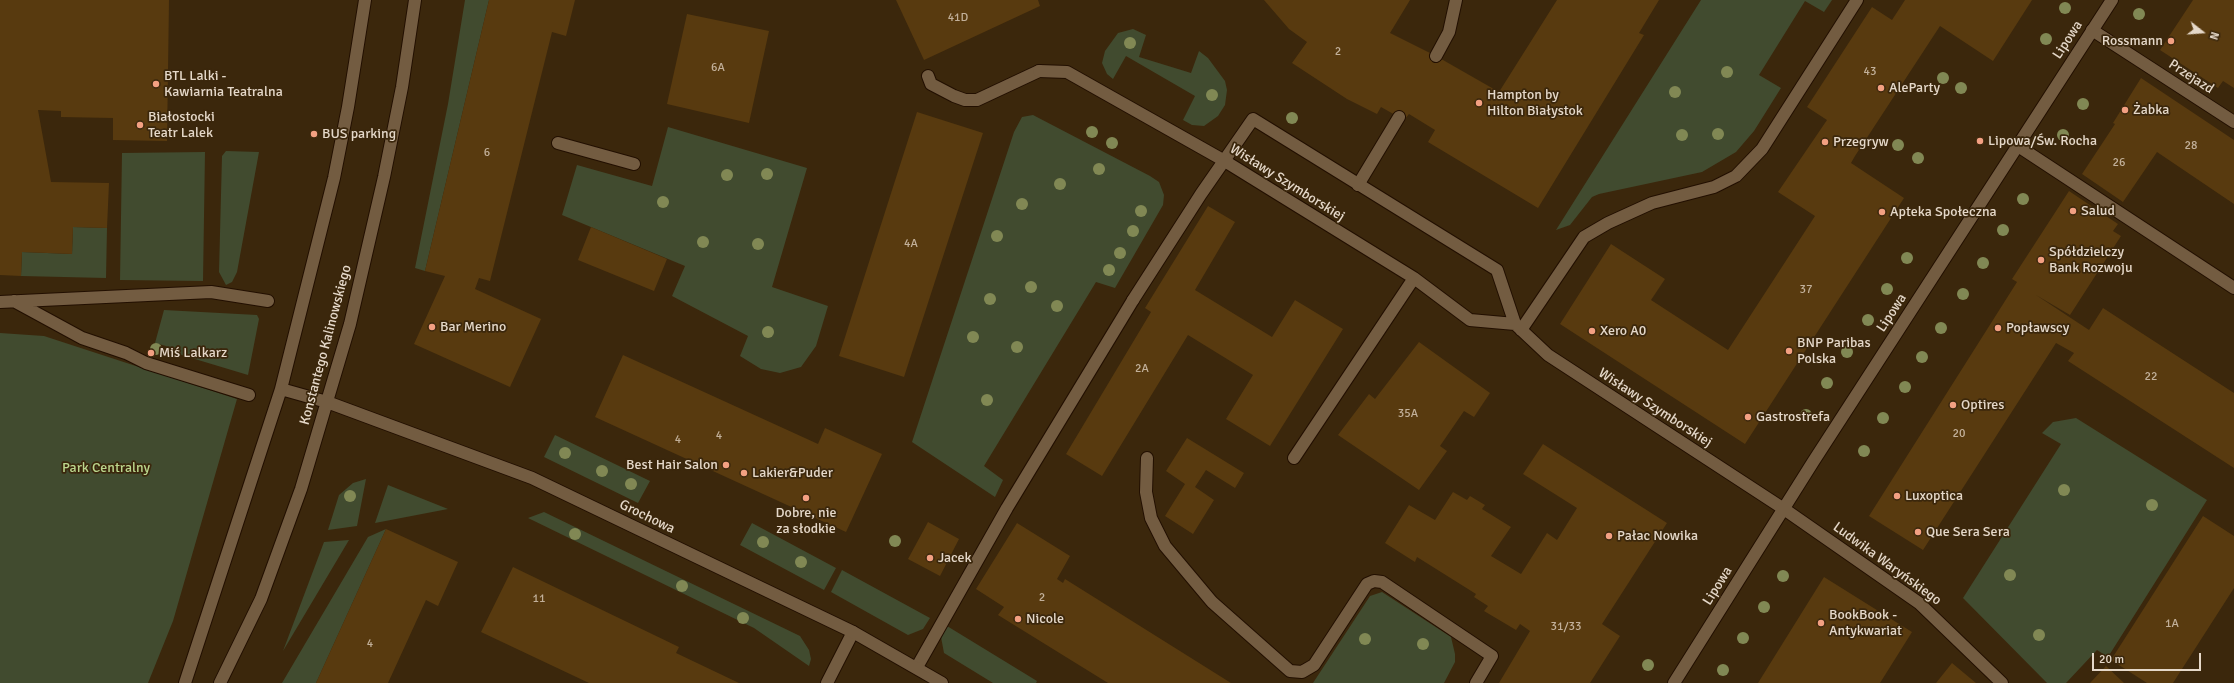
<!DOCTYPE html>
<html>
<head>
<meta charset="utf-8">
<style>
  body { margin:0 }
  #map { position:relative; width:2234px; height:683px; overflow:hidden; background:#3b270c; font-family:Signika,sans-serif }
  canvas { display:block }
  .north { position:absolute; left:2182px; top:12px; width:40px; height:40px; -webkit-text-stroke:3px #3b270c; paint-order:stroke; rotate:107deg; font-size:11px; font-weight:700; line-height:16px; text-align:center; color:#e5d8c9 }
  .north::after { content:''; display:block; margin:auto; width:14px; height:18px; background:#e5d8c9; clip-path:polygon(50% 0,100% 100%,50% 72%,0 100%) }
  .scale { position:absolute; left:2092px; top:653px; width:109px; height:18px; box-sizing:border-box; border:2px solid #e5d8c9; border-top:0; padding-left:5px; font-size:12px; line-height:14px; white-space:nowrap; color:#e5d8c9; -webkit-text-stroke:3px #3b270c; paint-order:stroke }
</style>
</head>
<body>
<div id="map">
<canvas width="2234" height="683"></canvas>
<div class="north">N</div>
<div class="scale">20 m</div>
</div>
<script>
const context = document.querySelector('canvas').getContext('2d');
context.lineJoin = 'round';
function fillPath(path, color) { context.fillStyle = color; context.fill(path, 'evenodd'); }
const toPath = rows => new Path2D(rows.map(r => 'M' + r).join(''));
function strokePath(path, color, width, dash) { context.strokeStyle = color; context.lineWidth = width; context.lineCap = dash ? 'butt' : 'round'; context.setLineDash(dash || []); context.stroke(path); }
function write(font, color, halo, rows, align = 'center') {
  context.font = font + ' Signika,sans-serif'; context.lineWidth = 3.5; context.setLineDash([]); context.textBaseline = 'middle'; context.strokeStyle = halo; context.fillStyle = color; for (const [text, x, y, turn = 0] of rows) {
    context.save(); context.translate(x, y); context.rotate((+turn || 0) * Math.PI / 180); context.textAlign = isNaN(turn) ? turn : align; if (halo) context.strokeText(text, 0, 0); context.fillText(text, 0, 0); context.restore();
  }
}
const green = toPath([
  [465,0,489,0,425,271,415,268,448,104],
  [1701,0,1832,0,1824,12,1805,1,1759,75,1781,88,1754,131,1736,152,1702,172,1599,194,1592,197,1570,225,1556,230],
  [1133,29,1146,35,1139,57,1191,73,1199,51,1208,58,1225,81,1227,90,1225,105,1218,116,1204,126,1192,125,1183,120,1195,96,1126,56,1113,79,1107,74,1102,63,1105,51,1118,33],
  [1033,115,1150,176,1159,182,1164,195,1163,205,1115,288,1096,282,984,466,1003,480,995,497,912,442,1014,132,1022,117],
  [668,127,807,168,772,287,828,306,816,346,801,367,780,373,761,369,740,356,748,336,672,296,685,266,562,215,577,165,652,186],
  [226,151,259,152,237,272,232,282,226,285,219,272,222,156],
  [205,152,203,281,120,280,122,153],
  [73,227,107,228,106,278,21,276,22,252,72,254],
  [164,310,257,315,259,319,248,375,165,350,166,346,155,343],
  [0,333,44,336,237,399,173,621,148,683,0,683],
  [2076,418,2207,500,2108,657,2097,650,2066,683,2047,683,1963,598,2061,444,2042,433,2053,422],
  [555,435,650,481,638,503,544,457],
  [366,479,357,526,328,530,339,495,353,483],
  [388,485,448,509,375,523],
  [544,512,800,636,809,650,811,659,809,666,754,628,528,518],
  [752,523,836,568,824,590,740,545],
  [386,529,316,683,282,683,368,537],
  [349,540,283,651,324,542],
  [842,570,930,618,923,629,908,635,831,592],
  [1382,592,1451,637,1455,654,1455,662,1444,683,1313,683,1370,596],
  [947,626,1037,681,1036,683,993,683,944,653,941,637]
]);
const building = toPath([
  [0,0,169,0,167,141,113,140,113,118,61,117,61,111,38,110,51,182,109,183,107,228,73,227,72,254,22,252,21,276,0,275],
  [489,0,575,0,566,36,552,32,490,281,479,278,475,289,541,319,510,387,414,344,445,276,425,271],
  [896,0,1038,0,1040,6,924,60],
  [1264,0,1410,0,1390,33,1436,56,1499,92,1557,0,1659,0,1639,33,1644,35,1538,208,1428,142,1435,130,1409,114,1404,120,1381,107,1377,114,1347,99,1292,63,1307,42,1289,29],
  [1905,0,2032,0,1993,61,1940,26,1855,156,1851,163,1904,198,1745,444,1560,324,1611,244,1665,279,1651,300,1728,350,1815,216,1778,192,1827,120,1807,107,1872,7,1892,20],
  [2193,0,2234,0,2234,88,2223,81,2218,88,2160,50],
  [687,14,769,31,749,123,667,104],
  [2141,78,2234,140,2234,204,2157,152,2123,202,2082,174,2115,124,2113,123],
  [917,112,983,133,904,377,839,356],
  [2069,191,2118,224,2113,231,2121,236,2070,315,2036,295,2089,330,2103,308,2234,393,2234,468,2068,361,2074,353,2056,343,1923,550,1869,516,2017,282,2012,279],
  [1208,206,1235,222,1195,290,1272,337,1295,300,1343,329,1270,446,1226,419,1253,375,1188,335,1102,476,1066,454,1151,312,1145,308],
  [591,227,667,259,654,291,578,260],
  [1419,342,1490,393,1474,417,1464,411,1440,446,1447,451,1419,490,1338,435,1369,394,1375,399],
  [623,355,818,444,825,428,882,454,846,532,595,417],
  [1187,438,1244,473,1235,488,1206,470,1195,487,1214,500,1193,534,1165,516,1185,484,1166,471],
  [1543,444,1667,523,1602,624,1620,636,1590,683,1499,683,1530,631,1520,624,1516,630,1484,611,1488,606,1474,597,1476,594,1417,557,1415,562,1385,543,1409,505,1435,520,1453,492,1467,500,1470,496,1485,505,1482,509,1511,527,1491,556,1521,574,1547,533,1557,540,1577,508,1523,474],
  [2203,516,2234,536,2234,588,2173,683,2147,683,2111,660],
  [928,522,959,539,940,576,908,559],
  [1017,523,1070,556,1057,579,1063,583,1065,579,1231,683,1108,683,998,615,1004,607,976,589],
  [386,529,458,562,438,606,426,600,388,683,316,683],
  [513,567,679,647,676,653,739,683,589,683,481,632],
  [1824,577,1912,632,1880,683,1758,683],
  [1952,663,1976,683,1936,683],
  [2106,666,2124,683,2090,683]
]);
const service = toPath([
  [1436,56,1449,32,1456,0],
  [928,76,931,84,954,96,965,100,977,100,1039,71],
  [2018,146,2234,288],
  [1358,185,1399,117],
  [1147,458,1146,492,1151,518,1165,546,1212,602,1290,671,1302,672,1314,665,1367,584,1374,581,1382,582,1492,656,1476,683],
  [917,667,1007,508,1133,300]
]);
const pedestrian = toPath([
  [14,301,82,338,126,353,146,363,249,395],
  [0,302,211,292,268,301]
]);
const minor = toPath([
  [2092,30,2234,122],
  [1039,71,1067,72,1223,160,1414,278,1470,320,1515,324],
  [558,143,634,164],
  [1133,300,1201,194,1253,119,1497,270,1515,324,1548,355,1784,509,1919,603,2002,683],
  [1521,330,1584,237,1608,223,1652,203,1714,187,1736,176,1762,149,1857,0],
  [1294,458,1414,278],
  [827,683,853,632]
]);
const tertiary = toPath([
  [281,389,327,402,532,478,853,632,942,683],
  [185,683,281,389,334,178,348,107,365,0],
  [220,683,261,599,301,489,350,324,384,177,402,87,415,0],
  [1674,683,1813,462,2112,0]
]);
const trees = [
  [2065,8],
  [2139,14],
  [2046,39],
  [1130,43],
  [1727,72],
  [1943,78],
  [1961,88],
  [1675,92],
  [1212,95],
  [2083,104],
  [1292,118],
  [1092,132],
  [1718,134],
  [1682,135],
  [2063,135],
  [1112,143],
  [1898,145],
  [1918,158],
  [1099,169],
  [767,174],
  [727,175],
  [1060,184],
  [2023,199],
  [663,202],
  [1022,204],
  [1141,211],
  [2003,230],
  [1133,231],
  [997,236],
  [703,242],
  [758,244],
  [1120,253],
  [1907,258],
  [1983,263],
  [1109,270],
  [1031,287],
  [1887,289],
  [1963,294],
  [990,299],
  [1057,306],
  [1868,320],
  [1941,328],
  [768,332],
  [973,337],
  [1017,347],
  [156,349],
  [1847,352],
  [1922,357],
  [1827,383],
  [1905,387],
  [987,400],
  [1806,415],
  [1883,418],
  [1864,451],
  [565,453],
  [602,471],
  [631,484],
  [2064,490],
  [350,496],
  [2152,505],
  [575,534],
  [895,541],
  [763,542],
  [801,562],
  [2010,575],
  [1783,576],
  [682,586],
  [1764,607],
  [743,618],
  [2039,635],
  [1743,638],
  [1365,639],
  [1423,644],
  [1648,665],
  [1723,670]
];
const markers = [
  [2171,41,4,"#f3a082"],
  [156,84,4,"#f3a082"],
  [1881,88,4,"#f3a082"],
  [1479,103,4,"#f3a082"],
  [2125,110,4,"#f3a082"],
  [140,125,4,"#f3a082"],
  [314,134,4,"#f3a082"],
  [1980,141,4,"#f3a082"],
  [1825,142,4,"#f3a082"],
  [2073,211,4,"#f3a082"],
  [1882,212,4,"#f3a082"],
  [2041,260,4,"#f3a082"],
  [432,327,4,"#f3a082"],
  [1998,328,4,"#f3a082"],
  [1592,331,4,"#f3a082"],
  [1789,351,4,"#f3a082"],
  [151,353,4,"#f3a082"],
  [1953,405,4,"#f3a082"],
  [1748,417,4,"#f3a082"],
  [726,465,4,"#f3a082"],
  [744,473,4,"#f3a082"],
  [1897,496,4,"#f3a082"],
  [806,498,4,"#f3a082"],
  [1918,532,4,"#f3a082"],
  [1609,536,4,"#f3a082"],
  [930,558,4,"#f3a082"],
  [1018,619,4,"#f3a082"],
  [1821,623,4,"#f3a082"]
];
const numberNames = [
  ["41D",958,18],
  ["2",1338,52],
  ["6A",718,68],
  ["43",1870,72],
  ["28",2191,146],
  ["6",487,153],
  ["26",2119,163],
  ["4A",911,244],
  ["37",1806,290],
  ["2A",1142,369],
  ["22",2151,377],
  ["35A",1408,414],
  ["20",1959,434],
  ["4",719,436],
  ["4",678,440],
  ["2",1042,598],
  ["11",539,599],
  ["1A",2172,624],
  ["31/33",1566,627],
  ["4",370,644]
];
const streetNames = [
  ["Lipowa",2068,40,-57],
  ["Przejazd",2191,77,33],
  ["Wisławy Szymborskiej",1287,183,32],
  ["Lipowa",1892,313,-57],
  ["Konstantego Kalinowskiego",326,345,-75],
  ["Wisławy Szymborskiej",1655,408,33],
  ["Grochowa",647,517,26],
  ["Ludwika Waryńskiego",1887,564,36],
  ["Lipowa",1718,586,-58]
];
const poiNames = [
  ["Rossmann",2163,41,"right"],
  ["BTL Lalki -",164,76],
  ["Kawiarnia Teatralna",164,92],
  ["AleParty",1889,88],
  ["Hampton by",1487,95],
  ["Hilton Białystok",1487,111],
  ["Żabka",2133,110],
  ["Białostocki",148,117],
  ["Teatr Lalek",148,133],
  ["BUS parking",322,134],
  ["Lipowa/Św. Rocha",1988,141],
  ["Przegryw",1833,142],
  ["Salud",2081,211],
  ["Apteka Społeczna",1890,212],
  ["Spółdzielczy",2049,252],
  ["Bank Rozwoju",2049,268],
  ["Bar Merino",440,327],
  ["Popławscy",2006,328],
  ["Xero A0",1600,331],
  ["BNP Paribas",1797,343],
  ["Polska",1797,359],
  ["Miś Lalkarz",159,353],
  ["Optires",1961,405],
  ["Gastrostrefa",1756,417],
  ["Best Hair Salon",718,465,"right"],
  ["Lakier&Puder",752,473],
  ["Luxoptica",1905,496],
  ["Dobre, nie",806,513,"center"],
  ["za słodkie",806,529,"center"],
  ["Que Sera Sera",1926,532],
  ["Pałac Nowika",1617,536],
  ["Jacek",938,558],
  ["BookBook -",1829,615],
  ["Antykwariat",1829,631],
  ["Nicole",1026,619]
];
const parkNames = [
  ["Park Centralny",106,468]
];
fillPath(green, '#414b2f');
fillPath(building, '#583a0f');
strokePath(service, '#220f00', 14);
strokePath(pedestrian, '#220f00', 14);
strokePath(minor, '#220f00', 14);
strokePath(tertiary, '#220f00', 14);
strokePath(service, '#735c41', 12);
strokePath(pedestrian, '#735c41', 12);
strokePath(minor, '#735c41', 12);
strokePath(tertiary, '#735c41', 12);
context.fillStyle = '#818854';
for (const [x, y] of trees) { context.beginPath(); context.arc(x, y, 6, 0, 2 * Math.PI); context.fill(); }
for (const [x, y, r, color] of markers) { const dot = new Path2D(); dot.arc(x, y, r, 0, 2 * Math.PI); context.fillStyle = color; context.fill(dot); strokePath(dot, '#3b270c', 1.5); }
write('12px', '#c2b09a', null, numberNames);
write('14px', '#e5d8c9', '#3b270c', streetNames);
write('14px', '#e5d8c9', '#3b270c', poiNames, 'left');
write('14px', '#bbd78e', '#3b270c', parkNames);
</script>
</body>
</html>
